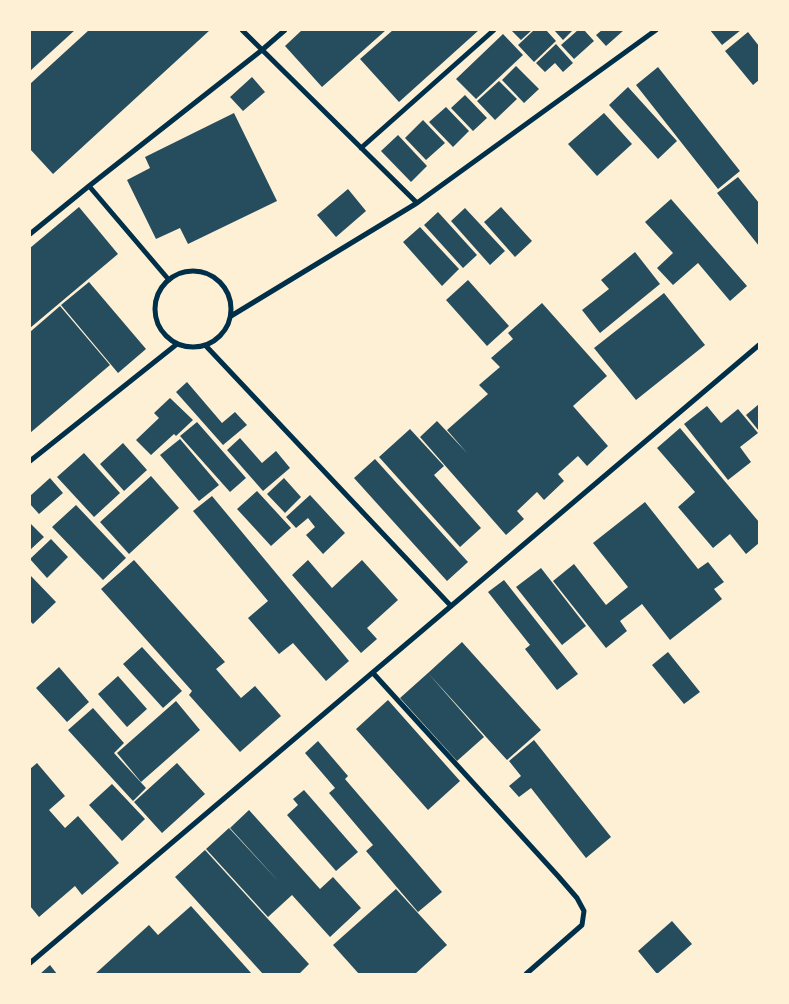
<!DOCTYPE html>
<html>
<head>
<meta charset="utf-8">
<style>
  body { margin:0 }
  #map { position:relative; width:789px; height:1004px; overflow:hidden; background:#fdf0d5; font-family:Figtree,sans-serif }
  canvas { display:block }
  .frame { position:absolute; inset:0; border:31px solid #fdf0d5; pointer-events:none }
</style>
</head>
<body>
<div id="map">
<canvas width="789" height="1004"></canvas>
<div class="frame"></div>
</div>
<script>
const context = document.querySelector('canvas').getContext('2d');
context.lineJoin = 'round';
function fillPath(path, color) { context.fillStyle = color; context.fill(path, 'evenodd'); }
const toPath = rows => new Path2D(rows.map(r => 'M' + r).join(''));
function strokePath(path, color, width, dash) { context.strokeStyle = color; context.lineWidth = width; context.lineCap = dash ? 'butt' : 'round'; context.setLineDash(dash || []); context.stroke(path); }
const building = toPath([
  [30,30,75,30,30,71],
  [89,30,210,30,53,174,30,149,30,84],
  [302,30,386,30,322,87,285,46],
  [393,30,479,30,399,102,360,59],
  [511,30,532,30,521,40],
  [534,30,546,30,556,41,534,62,518,45],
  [554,30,573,30,563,40],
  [578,30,584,30,594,41,574,59,561,45],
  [602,30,624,30,606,46,596,35],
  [710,30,741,30,722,45],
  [748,32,759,46,759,80,753,85,725,51],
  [503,34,523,55,476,99,456,79],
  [556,44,573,63,563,72,555,63,545,72,536,63],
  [516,66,539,89,524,103,502,80],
  [658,67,740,171,718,189,636,85],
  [252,77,265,92,243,111,230,97],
  [499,81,517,99,495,120,477,101],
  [628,87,677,141,658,159,609,105],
  [465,95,487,118,473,131,451,108],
  [446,107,469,131,453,147,429,122],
  [234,113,277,201,188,244,180,228,156,239,127,180,150,168,145,157],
  [604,113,632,144,597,176,568,144],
  [423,120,445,143,426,160,405,138],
  [398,135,427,166,411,182,381,151],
  [738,177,759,203,759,246,717,193],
  [348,189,366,211,336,237,317,215],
  [671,199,747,286,730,301,698,263,673,285,657,268,673,253,645,222],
  [79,207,118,254,30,328,30,248],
  [501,207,532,241,515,257,484,222],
  [465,208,505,251,490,265,451,221],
  [438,212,477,255,463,268,424,225],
  [420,227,459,269,442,286,403,242],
  [635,252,660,284,600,333,582,310,609,289,601,280],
  [468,280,509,326,487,346,446,300],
  [89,282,146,349,118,373,61,305],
  [664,293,705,345,636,400,594,348],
  [542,303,607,376,573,406,608,446,587,466,578,456,558,474,564,481,544,500,537,492,517,511,524,519,506,535,420,437,437,421,467,453,447,430,488,394,479,385,500,367,491,358,513,339,508,333],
  [60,306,110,365,30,433,30,332],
  [187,382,222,423,235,412,247,425,223,445,176,392],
  [170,398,193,420,176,436,174,434,151,455,136,440,159,418,154,413],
  [759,404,759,431,746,415],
  [707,406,721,423,738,409,758,433,740,447,751,462,728,480,684,424],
  [197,422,246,478,230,492,180,436],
  [680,428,759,522,759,543,746,554,730,534,713,548,678,507,695,492,657,448],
  [410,429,444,466,434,475,481,528,460,547,379,457],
  [240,438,262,463,276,451,290,468,263,491,227,450],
  [180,439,219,485,199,501,160,455],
  [123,443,147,470,124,491,100,464],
  [84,453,120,493,94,517,57,477],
  [375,459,468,562,447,581,354,478],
  [151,476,179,508,129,554,100,522],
  [50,478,63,493,39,514,30,504,30,496],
  [284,478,301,497,285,513,267,494],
  [257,491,291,528,271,546,237,509],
  [310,495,345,533,323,554,306,535,315,527,308,518,296,528,286,517],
  [212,496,349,661,326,681,293,643,279,654,248,618,268,601,193,511],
  [645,502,698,569,708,562,724,582,714,589,722,599,670,640,642,604,620,621,627,631,606,648,553,581,574,564,606,605,628,587,593,543],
  [76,505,126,558,103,580,52,527],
  [30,523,44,537,30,550],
  [51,539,68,557,47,578,30,559],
  [134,560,225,662,216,669,241,698,255,686,281,716,240,752,189,695,192,691,101,589],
  [308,560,332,588,362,560,398,600,367,628,377,639,361,653,292,575],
  [541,568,586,626,562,645,516,587],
  [30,575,56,602,33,624,30,621],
  [504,580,578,674,557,690,525,649,530,645,488,592],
  [462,642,541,730,507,760,428,673],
  [142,647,182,691,163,708,123,664],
  [668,652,700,692,684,704,652,665],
  [59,667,89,702,67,722,36,688],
  [428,673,484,737,457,761,400,698],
  [118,676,147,709,127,727,98,694],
  [388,700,460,781,428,810,356,729],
  [176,701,200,730,141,782,117,753],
  [93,708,124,743,114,753,146,788,133,801,68,730],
  [534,740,611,837,586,858,531,788,519,797,509,786,521,776,509,761],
  [318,741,348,776,345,779,442,892,418,912,366,851,373,845,329,793,335,788,305,753],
  [37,763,65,796,49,810,65,828,78,816,119,863,82,895,75,886,39,917,30,906,30,769],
  [177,763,205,794,162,833,134,802],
  [112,784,145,819,122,841,89,805],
  [304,790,358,852,336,871,287,815,298,805,293,799],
  [249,810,320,889,333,877,361,908,330,937,292,895,268,917,206,849,229,828,280,883,230,828],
  [205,850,309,964,299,974,263,974,175,877],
  [396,889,447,945,415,974,359,974,333,945],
  [191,906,252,974,95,974,149,925,158,935],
  [672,921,692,944,657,974,638,951],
  [50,965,57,974,40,974]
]);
const minor = toPath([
  [242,30,417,203],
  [361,148,494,30],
  [89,186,169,280],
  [30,234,89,186,262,50,285,30],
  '155 309a38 38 0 1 1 76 0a38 38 0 1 1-76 0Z',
  [231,316,417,203,656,30],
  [206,346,451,606],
  [30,461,177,344],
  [373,673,558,876,577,898,584,911,582,925,526,974],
  [30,963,759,345]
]);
fillPath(building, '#264d5e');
strokePath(minor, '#003049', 5);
</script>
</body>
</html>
